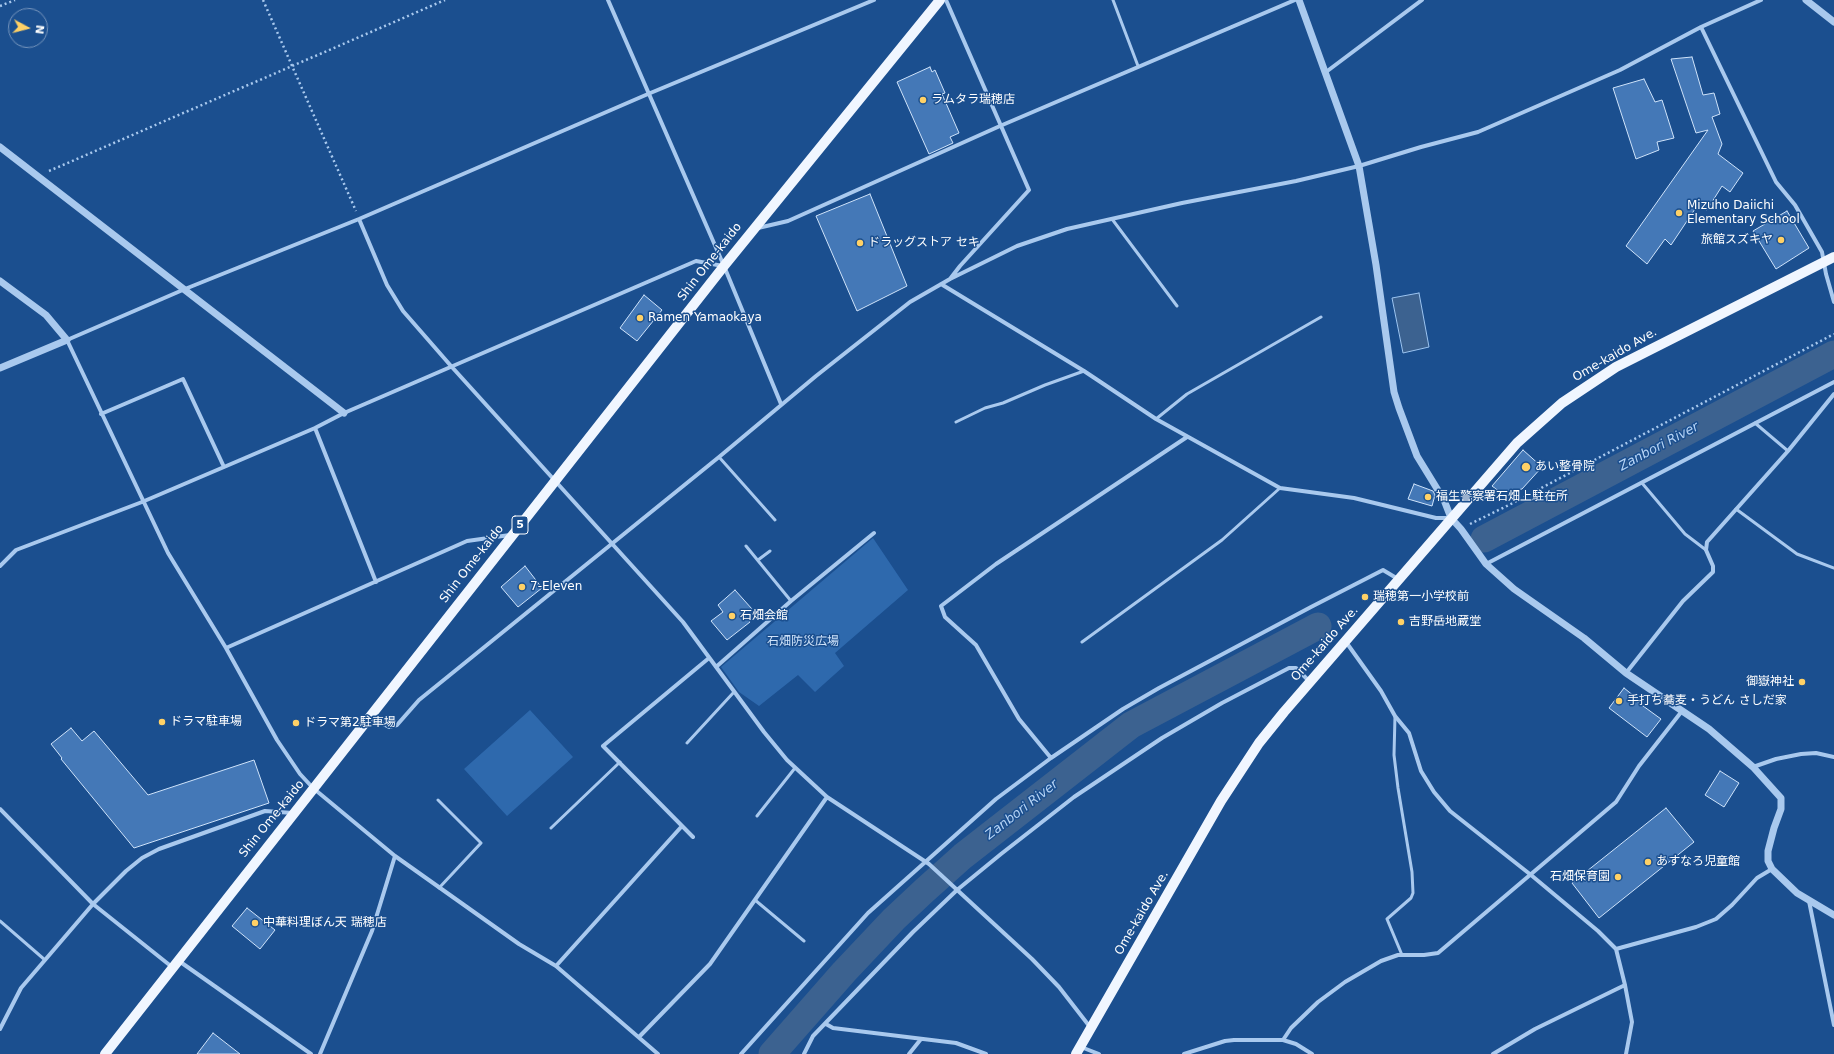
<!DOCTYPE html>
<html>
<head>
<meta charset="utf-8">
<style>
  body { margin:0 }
  #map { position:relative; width:1834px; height:1054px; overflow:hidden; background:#1b4f8f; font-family:"DejaVu Sans",sans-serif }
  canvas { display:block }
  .north { position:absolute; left:8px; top:8px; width:40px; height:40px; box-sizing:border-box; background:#1b4f8f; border:1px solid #7695bc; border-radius:50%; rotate:97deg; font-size:11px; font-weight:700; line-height:16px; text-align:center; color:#fff }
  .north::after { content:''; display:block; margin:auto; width:14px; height:18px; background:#ffd166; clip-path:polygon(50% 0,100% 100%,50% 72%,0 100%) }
</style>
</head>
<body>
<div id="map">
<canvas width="1834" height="1054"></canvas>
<div class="north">N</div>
</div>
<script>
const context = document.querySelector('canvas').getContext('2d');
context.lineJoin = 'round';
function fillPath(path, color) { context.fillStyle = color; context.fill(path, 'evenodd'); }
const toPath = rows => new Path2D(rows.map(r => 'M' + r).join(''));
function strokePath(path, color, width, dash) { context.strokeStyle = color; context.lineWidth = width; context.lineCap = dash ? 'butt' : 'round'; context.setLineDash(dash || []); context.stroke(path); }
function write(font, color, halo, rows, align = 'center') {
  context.font = font + ' "DejaVu Sans","Noto Sans JP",sans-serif'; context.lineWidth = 3; context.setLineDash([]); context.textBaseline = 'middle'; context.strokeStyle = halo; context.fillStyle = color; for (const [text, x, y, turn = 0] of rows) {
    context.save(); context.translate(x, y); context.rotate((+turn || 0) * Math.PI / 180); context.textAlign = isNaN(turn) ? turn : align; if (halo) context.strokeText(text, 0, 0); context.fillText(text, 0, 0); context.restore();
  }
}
const green = toPath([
  [873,538,908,590,835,653,844,666,815,692,798,675,759,706,739,692,721,667],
  [530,710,573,757,507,816,464,769]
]);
const water = toPath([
  [1419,293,1429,347,1403,353,1392,298,1419,293]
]);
const river = toPath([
  [1484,539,1834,354],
  [772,1054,844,972,894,919,925,890,963,856,1131,725,1318,626]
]);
const building = toPath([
  [1692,57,1703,95,1714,93,1720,114,1712,117,1722,144,1718,154,1743,173,1730,192,1722,186,1707,210,1697,206,1671,245,1665,239,1647,264,1626,246,1708,130,1696,133,1671,59,1692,57],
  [930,67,932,72,935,70,945,93,942,94,959,133,950,137,953,143,929,154,897,82,930,67],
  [1644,79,1655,102,1662,100,1674,138,1657,142,1659,150,1636,159,1613,88,1644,79],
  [870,194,907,286,857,311,816,216,870,194],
  [1787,211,1809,248,1776,269,1753,231,1787,211],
  [644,295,662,310,637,341,620,328,644,295],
  [1523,450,1542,467,1522,489,1508,492,1504,495,1492,486,1523,450],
  [1414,484,1433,491,1435,495,1432,506,1408,499,1414,484],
  [525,566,542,588,518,607,501,587,525,566],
  [735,590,752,609,744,615,750,622,727,640,711,621,723,612,718,605,735,590],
  [1624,688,1634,696,1632,698,1661,719,1647,737,1609,708,1624,688],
  [71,728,82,741,94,731,148,795,254,760,269,803,134,848,61,759,62,758,51,744,71,728],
  [1720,771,1739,783,1724,807,1705,795,1720,771],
  [1666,808,1694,842,1599,918,1572,883,1666,808],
  [247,908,275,930,260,949,232,926,247,908],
  [213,1033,240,1054,197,1054,213,1033]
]);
const path = toPath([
  [263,0,356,211],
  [0,6,15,0],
  [49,171,445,0],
  [1470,524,1509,505,1834,334]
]);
const service = toPath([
  [1113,0,1138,66],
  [1112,219,1177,306],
  [1156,419,1187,394,1321,317],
  [956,422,985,408,1003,403,1045,385,1084,371],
  [1755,423,1788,451],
  [719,457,775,520],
  [1642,483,1685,534,1706,550],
  [1736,509,1797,554,1834,568],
  [746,546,791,601],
  [758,560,770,551],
  [1082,642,1222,540,1280,488],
  [1395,716,1394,755,1398,788,1412,872,1413,893,1411,898,1387,919,1402,955],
  [687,743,734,692],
  [438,800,481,843,439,888],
  [757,816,795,768],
  [551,828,620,762],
  [755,900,804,941],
  [0,921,45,960]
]);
const minor = toPath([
  [608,0,724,266,781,404],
  [946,0,1029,190,960,266,950,279],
  [1701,27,1776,182,1795,205,1822,252,1826,274,1834,302],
  [1326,72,1422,0],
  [359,219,387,285,403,311,451,366,683,622,764,732,787,760,827,797,929,864,1032,959,1059,987,1090,1027],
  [758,228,788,221,1000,126,1295,0],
  [941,284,1084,371,1156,419,1280,488,1354,498,1436,518,1451,518],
  [101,414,183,379,224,467],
  [315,428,376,582],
  [1486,564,1834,382],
  [0,566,16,550,142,502,224,467,315,428,344,413,696,261,723,266],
  [1346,642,1381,691,1395,716,1409,733,1421,771,1434,792,1450,811,1531,875,1598,931,1616,949,1625,985,1632,1022,1626,1054],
  [226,648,467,541,510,535],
  [716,667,791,601,874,533],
  [1626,673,1683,601,1713,572,1713,566,1706,550,1707,542,1788,451,1834,394],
  [370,717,389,727,397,725,419,700,719,457,816,376,910,302,950,279,1017,246,1067,229,1182,203,1296,181,1359,166,1421,147,1478,132,1620,70,1701,27,1761,0],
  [1051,758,1019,719,976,645,945,617,941,606,996,564,1187,437],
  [1753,767,1776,759,1801,754,1816,753,1834,757],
  [0,809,93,904,172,967],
  [693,837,603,746,709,658],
  [1809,901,1834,1025],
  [1616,949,1696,927,1716,919,1732,905,1757,878,1772,869],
  [179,961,311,1054],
  [556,966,682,826],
  [826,1024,833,1028,956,1043,986,1054],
  [0,1029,21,988,93,904,126,871,142,858,159,849,265,811,293,813],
  [639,1037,710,964,827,797],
  [1283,1040,1291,1028,1318,1002,1345,982,1381,961,1398,955,1424,955,1438,953,1616,802,1639,766,1682,711],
  [1081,1047,1099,1054],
  [320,1054,372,931,395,856],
  [658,1054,556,966,519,944,395,856,313,788,300,774,277,740,226,648,168,553,67,340,185,289,359,219,648,94,874,0],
  [741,1054,868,913,996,799,1051,758,1123,709,1159,688,1311,607,1383,570,1398,579],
  [804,1054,813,1036,913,932,957,890,1001,854,1074,797,1162,738,1222,703,1289,668,1296,668,1310,682],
  [909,1054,921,1039],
  [1184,1054,1225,1041,1234,1040,1283,1040,1296,1044,1312,1054],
  [1493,1054,1535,1029,1625,985]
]);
const tertiary = toPath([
  [1299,0,1359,166,1376,265,1394,392,1399,408,1417,456,1444,500,1451,518,1461,529,1486,564,1514,589,1584,638,1626,673,1709,729,1753,767,1781,798,1781,809,1774,828,1768,851,1768,861,1772,869,1797,893,1834,915],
  [1806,0,1834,22],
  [0,147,344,413],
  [0,281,46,315,67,340,0,368]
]);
const primary = toPath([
  [105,1054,724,266,940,0],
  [1076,1054,1221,801,1259,743,1284,712,1517,443,1562,403,1616,367,1834,257]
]);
const markers = [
  [923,100,4,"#ffd166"],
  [1679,213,4,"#ffd166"],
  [1781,240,4,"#ffd166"],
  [860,243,4,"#ffd166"],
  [640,318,4,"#ffd166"],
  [1526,467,5,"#ffd166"],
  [1428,497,4,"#ffd166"],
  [522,587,4,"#ffd166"],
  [1365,597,4,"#ffd166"],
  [732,616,4,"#ffd166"],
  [1401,622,4,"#ffd166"],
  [1802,682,4,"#ffd166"],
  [1619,701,4,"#ffd166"],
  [162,722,4,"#ffd166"],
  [296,723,4,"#ffd166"],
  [1648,862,4,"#ffd166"],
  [1618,877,4,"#ffd166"],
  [255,923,4,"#ffd166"]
];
const shields = [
  [520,525,16]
];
const shieldNames = [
  ["5",520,525]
];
const poiNames = [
  ["ラムタラ瑞穂店",931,100],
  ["Mizuho Daiichi",1687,206],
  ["Elementary School",1687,220],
  ["旅館スズキヤ",1773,240,"right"],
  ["ドラッグストア セキ",868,243],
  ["Ramen Yamaokaya",648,318],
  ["あい整骨院",1535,467],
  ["福生警察署石畑上駐在所",1436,497],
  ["7-Eleven",530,587],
  ["瑞穂第一小学校前",1373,597],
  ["石畑会館",740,616],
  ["吉野岳地蔵堂",1409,622],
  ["御嶽神社",1794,682,"right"],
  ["手打ち蕎麦・うどん さしだ家",1627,701],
  ["ドラマ駐車場",170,722],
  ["ドラマ第2駐車場",304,723],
  ["あすなろ児童館",1656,862],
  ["石畑保育園",1610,877,"right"],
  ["中華料理ぼん天 瑞穂店",263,923]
];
const streetNames = [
  ["Shin Ome-kaido",710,262,-52],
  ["Ome-kaido Ave.",1615,355,-30],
  ["Shin Ome-kaido",472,564,-52],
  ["Ome-kaido Ave.",1325,644,-49],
  ["Shin Ome-kaido",272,819,-51],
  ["Ome-kaido Ave.",1142,913,-60]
];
const parkNames = [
  ["石畑防災広場",803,642]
];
const waterNames = [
  ["Zanbori River",1659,447,-28],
  ["Zanbori River",1022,810,-38]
];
fillPath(green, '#2e69ad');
fillPath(water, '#3c6290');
strokePath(water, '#9cc4f0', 1);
strokePath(river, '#3c6290', 27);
fillPath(building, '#4478b7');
strokePath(building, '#cfe3fa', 1);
strokePath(path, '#a9c9ee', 2.5, [2, 3]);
strokePath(service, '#a9c9ee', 3);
strokePath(minor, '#a9c9ee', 4);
strokePath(tertiary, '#a9c9ee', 7);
strokePath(primary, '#f0f6ff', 10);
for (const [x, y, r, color] of markers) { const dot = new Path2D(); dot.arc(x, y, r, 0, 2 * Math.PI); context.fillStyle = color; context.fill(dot); strokePath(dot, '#1b4f8f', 1.5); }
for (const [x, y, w] of shields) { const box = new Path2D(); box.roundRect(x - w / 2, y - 9, w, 18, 3); context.fillStyle = '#1b4f8f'; context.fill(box); strokePath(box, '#fff', 1); }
write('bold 11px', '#fff', null, shieldNames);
write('12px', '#fff', '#1b4f8f', poiNames, 'left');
write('12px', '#fff', '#1b4f8f', streetNames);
write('12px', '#cfe3fa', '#1b4f8f', parkNames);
write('italic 13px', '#b5d3f5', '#1b4f8f', waterNames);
</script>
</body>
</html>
